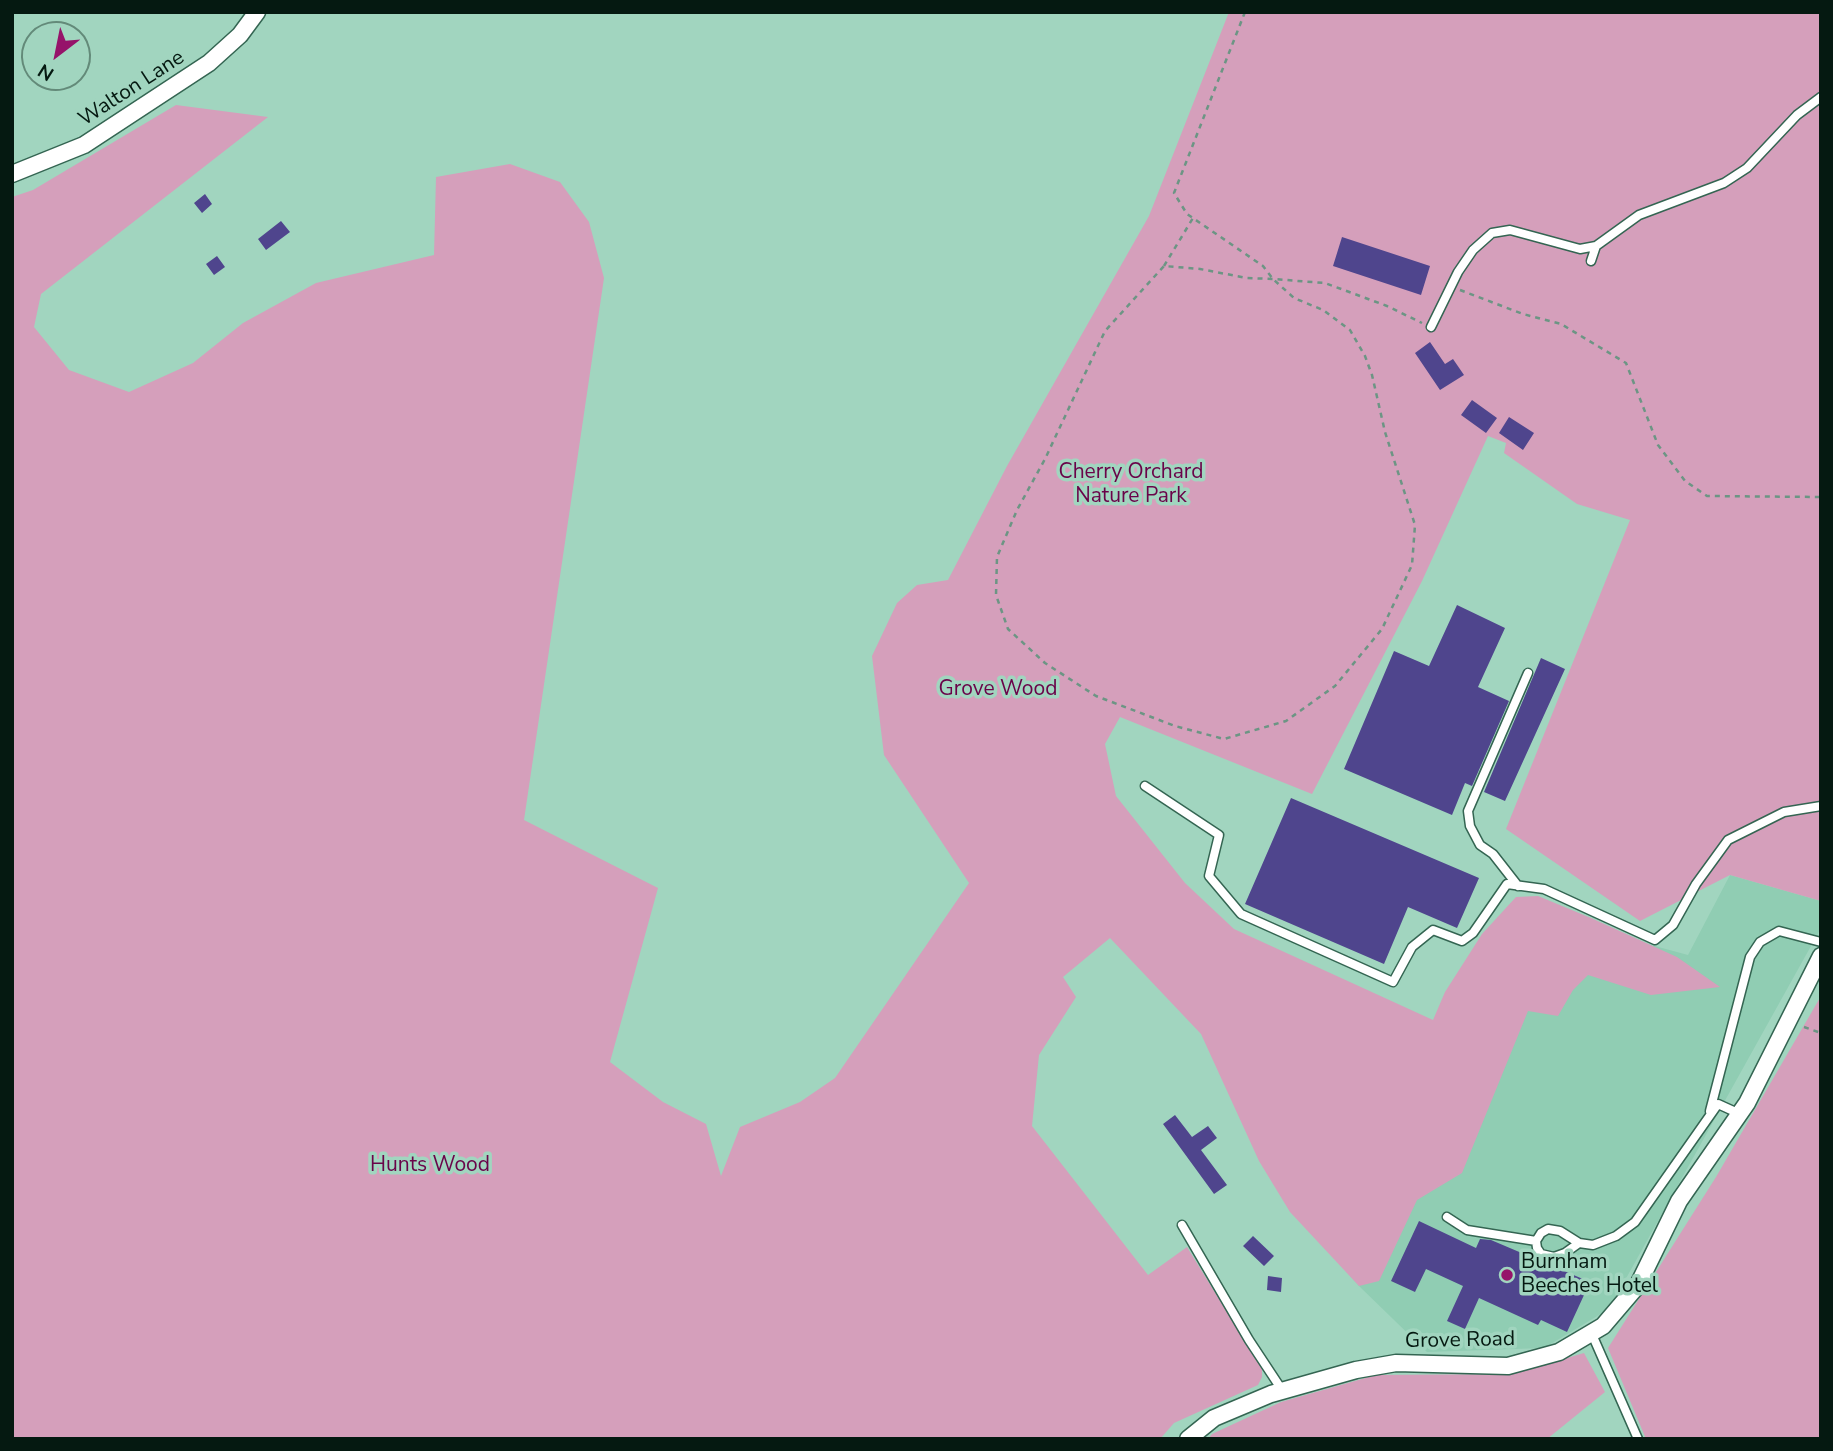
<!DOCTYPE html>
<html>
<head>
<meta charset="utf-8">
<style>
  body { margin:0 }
  #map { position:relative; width:1833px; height:1451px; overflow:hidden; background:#a1d5bf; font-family:"Nunito Sans",sans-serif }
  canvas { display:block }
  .frame { position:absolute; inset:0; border:14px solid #051911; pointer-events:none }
  .north { position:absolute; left:21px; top:21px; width:70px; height:70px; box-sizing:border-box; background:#a1d5bf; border:2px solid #638a79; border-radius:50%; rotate:212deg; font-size:19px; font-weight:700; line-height:28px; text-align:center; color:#051911 }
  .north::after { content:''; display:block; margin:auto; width:24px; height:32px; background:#96136a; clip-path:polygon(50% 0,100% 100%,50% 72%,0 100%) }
</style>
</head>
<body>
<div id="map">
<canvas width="1833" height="1451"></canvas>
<div class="frame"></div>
<div class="north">N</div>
</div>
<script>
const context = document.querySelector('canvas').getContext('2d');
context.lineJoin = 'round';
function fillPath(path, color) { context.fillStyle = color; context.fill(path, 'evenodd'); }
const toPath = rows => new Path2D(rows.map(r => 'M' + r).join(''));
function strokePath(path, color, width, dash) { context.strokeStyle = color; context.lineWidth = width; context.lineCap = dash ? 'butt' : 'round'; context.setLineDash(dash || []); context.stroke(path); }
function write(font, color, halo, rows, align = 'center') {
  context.font = font + ' "Nunito Sans",sans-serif'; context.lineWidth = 7; context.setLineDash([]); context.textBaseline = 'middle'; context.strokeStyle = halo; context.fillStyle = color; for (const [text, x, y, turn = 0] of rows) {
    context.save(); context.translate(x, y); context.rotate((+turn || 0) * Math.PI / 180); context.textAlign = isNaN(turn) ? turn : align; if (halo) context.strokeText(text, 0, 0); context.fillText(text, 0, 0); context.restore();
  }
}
const built = toPath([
  [1730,875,1821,901,1821,928,1609,1309,1544,1348,1427,1352,1359,1286,1317,1239,1529,912,1688,955]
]);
const green = toPath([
  [1229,12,1817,12,1821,16,1821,901,1730,875,1640,921,1506,829,1630,520,1577,504,1504,453,1506,443,1488,436,1422,581,1312,794,1120,717,1105,744,1116,796,1185,883,1234,929,1433,1020,1445,992,1482,934,1516,897,1538,896,1591,918,1677,957,1720,987,1651,995,1588,975,1573,990,1558,1016,1528,1011,1462,1173,1417,1200,1379,1281,1359,1286,1290,1212,1259,1161,1201,1034,1110,938,1063,977,1076,997,1039,1055,1032,1126,1148,1275,1187,1247,1262,1369,1262,1377,1258,1385,1174,1423,1160,1439,12,1439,12,197,33,190,176,105,268,117,41,294,34,327,69,370,129,392,193,363,243,323,316,283,434,255,436,177,510,164,560,182,589,222,604,278,524,820,658,888,610,1062,663,1102,706,1124,721,1176,740,1127,800,1102,835,1078,969,883,884,755,872,656,897,603,917,585,948,580,1007,466,1149,216],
  [1821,996,1821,1439,1646,1439,1608,1348,1716,1177],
  [1584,1353,1605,1392,1547,1439,1208,1439,1212,1434,1281,1402,1376,1375,1513,1374]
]);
const building = toPath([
  [205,194,212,204,202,213,194,203],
  [281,221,290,232,266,250,258,239],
  [1342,237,1430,266,1421,295,1333,266],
  [217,256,225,267,214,275,206,264],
  [1430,342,1445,364,1453,359,1464,375,1440,390,1415,353],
  [1472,400,1497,418,1486,433,1461,415],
  [1509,417,1534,433,1523,450,1499,433],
  [1457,605,1505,628,1478,687,1509,701,1472,786,1465,783,1452,815,1344,769,1394,651,1429,666],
  [1541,658,1565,669,1505,801,1484,792],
  [1291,798,1479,878,1457,928,1408,907,1384,964,1245,904],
  [1175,1115,1192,1137,1208,1126,1217,1138,1201,1150,1227,1185,1214,1194,1163,1124],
  [1419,1221,1476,1248,1480,1239,1491,1240,1590,1282,1567,1332,1541,1320,1538,1325,1479,1298,1465,1329,1447,1321,1463,1286,1426,1269,1415,1292,1391,1281],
  [1253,1236,1274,1256,1264,1266,1243,1246],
  [1268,1276,1282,1278,1281,1292,1267,1290]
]);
const path = toPath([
  [1245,12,1174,193,1187,214,1263,266,1273,279,1294,298,1323,310,1350,330,1365,356,1372,375,1385,432,1415,525,1412,565,1382,629,1335,686,1286,721,1224,739,1175,726,1096,696,1045,663,1008,629,996,595,997,557,1017,510,1045,459,1105,331,1164,266,1200,269,1247,278,1273,279,1325,283,1387,306,1422,323],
  [1164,266,1193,218],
  [1460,290,1523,314,1561,324,1626,363,1658,445,1685,481,1707,496,1821,497],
  [1804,1027,1821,1033]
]);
const lane = toPath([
  [1596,246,1639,215,1724,183,1747,168,1797,115,1821,97],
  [1431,327,1458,272,1473,250,1492,233,1510,230,1580,249,1596,246,1591,261],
  [1145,786,1219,835,1209,876,1241,914,1393,982,1412,947,1433,930,1462,941,1473,933,1507,884,1544,889,1655,940,1673,925,1696,884,1728,840,1784,812,1821,806],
  [1518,886,1493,854,1480,845,1470,826,1468,811,1528,673],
  [1710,1111,1750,957,1760,942,1779,931,1821,942],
  [1447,1217,1467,1230,1536,1241],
  [1182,1225,1249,1340,1282,1390],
  [1579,1243,1560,1231,1548,1229,1541,1233,1536,1241,1537,1248,1541,1254,1554,1257,1565,1253,1579,1243,1593,1245,1616,1236,1635,1222,1718,1104,1740,1114],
  [1591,1332,1638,1439]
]);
const street = toPath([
  [12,174,84,145,209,63,240,35,257,12],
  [1188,1439,1214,1418,1271,1394,1356,1370,1396,1363,1508,1366,1559,1352,1603,1326,1638,1285,1679,1201,1747,1103,1821,956]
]);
const markers = [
  [1507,1275,7,"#96136a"]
];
const streetNames = [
  ["Walton Lane",132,89,-33],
  ["Grove Road",1460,1341,-1]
];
const parkNames = [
  ["Cherry Orchard",1131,473],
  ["Nature Park",1131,497],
  ["Grove Wood",998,690],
  ["Hunts Wood",430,1166]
];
const poiNames = [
  ["Burnham",1521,1263],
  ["Beeches Hotel",1521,1287]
];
fillPath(built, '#90cdb3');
fillPath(green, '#d59fbb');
fillPath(building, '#4f458d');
strokePath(lane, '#346552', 11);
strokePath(street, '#346552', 19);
strokePath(path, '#6c9584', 2.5, [5, 5]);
strokePath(lane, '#fff', 8);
strokePath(street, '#fff', 16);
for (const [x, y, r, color] of markers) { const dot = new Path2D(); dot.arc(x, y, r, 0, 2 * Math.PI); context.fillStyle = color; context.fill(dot); strokePath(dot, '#a1d5bf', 2.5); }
write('21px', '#051911', '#a1d5bf', streetNames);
write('21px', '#6a0349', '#a1d5bf', parkNames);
write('21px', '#051911', '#a1d5bf', poiNames, 'left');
</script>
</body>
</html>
